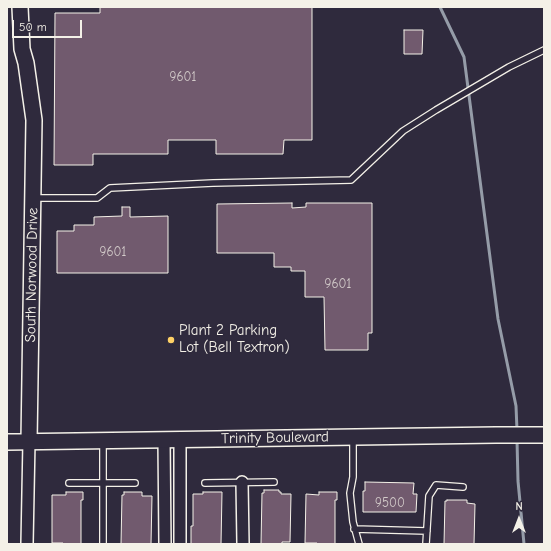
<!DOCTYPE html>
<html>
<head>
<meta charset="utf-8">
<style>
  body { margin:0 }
  #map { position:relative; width:551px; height:551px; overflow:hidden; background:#2f2a3d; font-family:"Comic Neue",sans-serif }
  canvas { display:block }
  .frame { position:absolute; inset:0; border:8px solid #f4f1e8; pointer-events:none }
  .north { position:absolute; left:499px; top:499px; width:40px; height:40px; -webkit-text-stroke:3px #2f2a3d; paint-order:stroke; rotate:0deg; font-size:11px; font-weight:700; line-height:16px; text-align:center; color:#f4f1e8 }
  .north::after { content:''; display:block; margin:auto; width:14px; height:18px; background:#f4f1e8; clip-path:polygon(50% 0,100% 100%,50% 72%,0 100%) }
  .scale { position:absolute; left:12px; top:20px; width:70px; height:18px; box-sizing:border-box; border:2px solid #f4f1e8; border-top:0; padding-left:5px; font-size:12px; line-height:14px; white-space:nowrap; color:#f4f1e8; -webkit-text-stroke:3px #2f2a3d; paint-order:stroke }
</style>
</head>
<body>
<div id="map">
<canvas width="551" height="551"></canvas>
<div class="frame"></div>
<div class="north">N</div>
<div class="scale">50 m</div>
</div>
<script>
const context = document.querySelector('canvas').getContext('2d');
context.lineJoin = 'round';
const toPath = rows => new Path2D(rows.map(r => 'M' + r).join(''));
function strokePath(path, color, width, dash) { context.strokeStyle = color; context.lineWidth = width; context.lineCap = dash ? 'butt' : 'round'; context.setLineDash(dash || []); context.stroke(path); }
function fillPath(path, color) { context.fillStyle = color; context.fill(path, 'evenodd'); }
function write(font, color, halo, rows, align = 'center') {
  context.font = font + ' "Comic Neue",sans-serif'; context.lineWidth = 3; context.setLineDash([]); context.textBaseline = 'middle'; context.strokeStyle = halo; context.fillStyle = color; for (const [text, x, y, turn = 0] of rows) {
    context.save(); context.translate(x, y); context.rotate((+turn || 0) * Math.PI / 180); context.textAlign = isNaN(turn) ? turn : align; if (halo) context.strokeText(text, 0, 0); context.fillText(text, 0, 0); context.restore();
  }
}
const stream = toPath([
  [440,7,464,57,498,319,516,406,517,430],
  [517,440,518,481,524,544]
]);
const building = toPath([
  [100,7,312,7,312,140,284,140,283,154,216,154,216,140,168,140,168,154,93,154,93,165,54,165,55,13,100,13,100,7],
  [404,30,423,30,422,54,404,54,404,30],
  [292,203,292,208,306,207,306,203,372,203,372,333,368,333,368,350,325,350,324,297,305,297,305,271,291,271,291,267,274,267,274,253,217,253,217,204,292,203],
  [122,207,130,207,130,217,168,216,168,273,57,273,57,231,74,231,74,225,94,225,94,217,122,216,122,207],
  [365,482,414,483,413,494,417,494,416,512,363,512,363,491,365,491,365,482],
  [264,490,279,490,279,492,281,492,281,494,291,494,290,542,282,542,282,544,261,544,262,493,264,493,264,490],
  [66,492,83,492,83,500,81,500,81,544,63,544,63,543,52,543,52,495,66,495,66,492],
  [124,492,142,492,142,496,152,496,151,544,121,544,122,495,124,495,124,492],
  [203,492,222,492,221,544,191,544,191,526,193,526,193,494,203,494,203,492],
  [319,492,337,492,337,500,335,500,335,544,317,544,317,543,305,543,306,494,319,495,319,492],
  [447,500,467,500,467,503,475,504,474,544,444,544,445,501,447,501,447,500]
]);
const service = toPath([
  [34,198,97,198,110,188,213,183,351,180,403,131,436,110,509,67,544,50],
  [353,437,353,477,350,493,353,522,359,544],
  [69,483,135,483],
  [205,483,274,482],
  [354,529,427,531],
  [103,544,103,442],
  [426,544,429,496,436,485,463,487]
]);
const minor = toPath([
  [164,440,165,544],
  [242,482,243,544],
  [27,544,29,441],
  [180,544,180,439]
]);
const secondary = toPath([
  [20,7,22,49,26,63,34,120,29,441],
  [7,442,496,435,544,435]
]);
const markers = [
  [171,340,4,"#ffd166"]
];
const numberNames = [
  ["9601",183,77],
  ["9601",113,252],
  ["9601",338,284],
  ["9500",390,503]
];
const streetNames = [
  ["South Norwood Drive",32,275,-89],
  ["Trinity Boulevard",275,438,-1]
];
const poiNames = [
  ["Plant 2 Parking",179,331],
  ["Lot (Bell Textron)",179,348]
];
strokePath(stream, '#959ca8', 3);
fillPath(building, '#715a6e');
strokePath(building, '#f4f1e8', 1);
strokePath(service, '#f4f1e8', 8);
strokePath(minor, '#f4f1e8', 14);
strokePath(secondary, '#f4f1e8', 18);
strokePath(service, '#2f2a3d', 5.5);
strokePath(minor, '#2f2a3d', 11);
strokePath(secondary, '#2f2a3d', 15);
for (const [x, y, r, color] of markers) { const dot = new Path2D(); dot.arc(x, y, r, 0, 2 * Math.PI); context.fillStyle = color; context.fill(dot); strokePath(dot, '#2f2a3d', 1.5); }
write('13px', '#d3cbca', null, numberNames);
write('15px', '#f4f1e8', '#2f2a3d', streetNames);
write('15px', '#f4f1e8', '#2f2a3d', poiNames, 'left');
</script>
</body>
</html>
